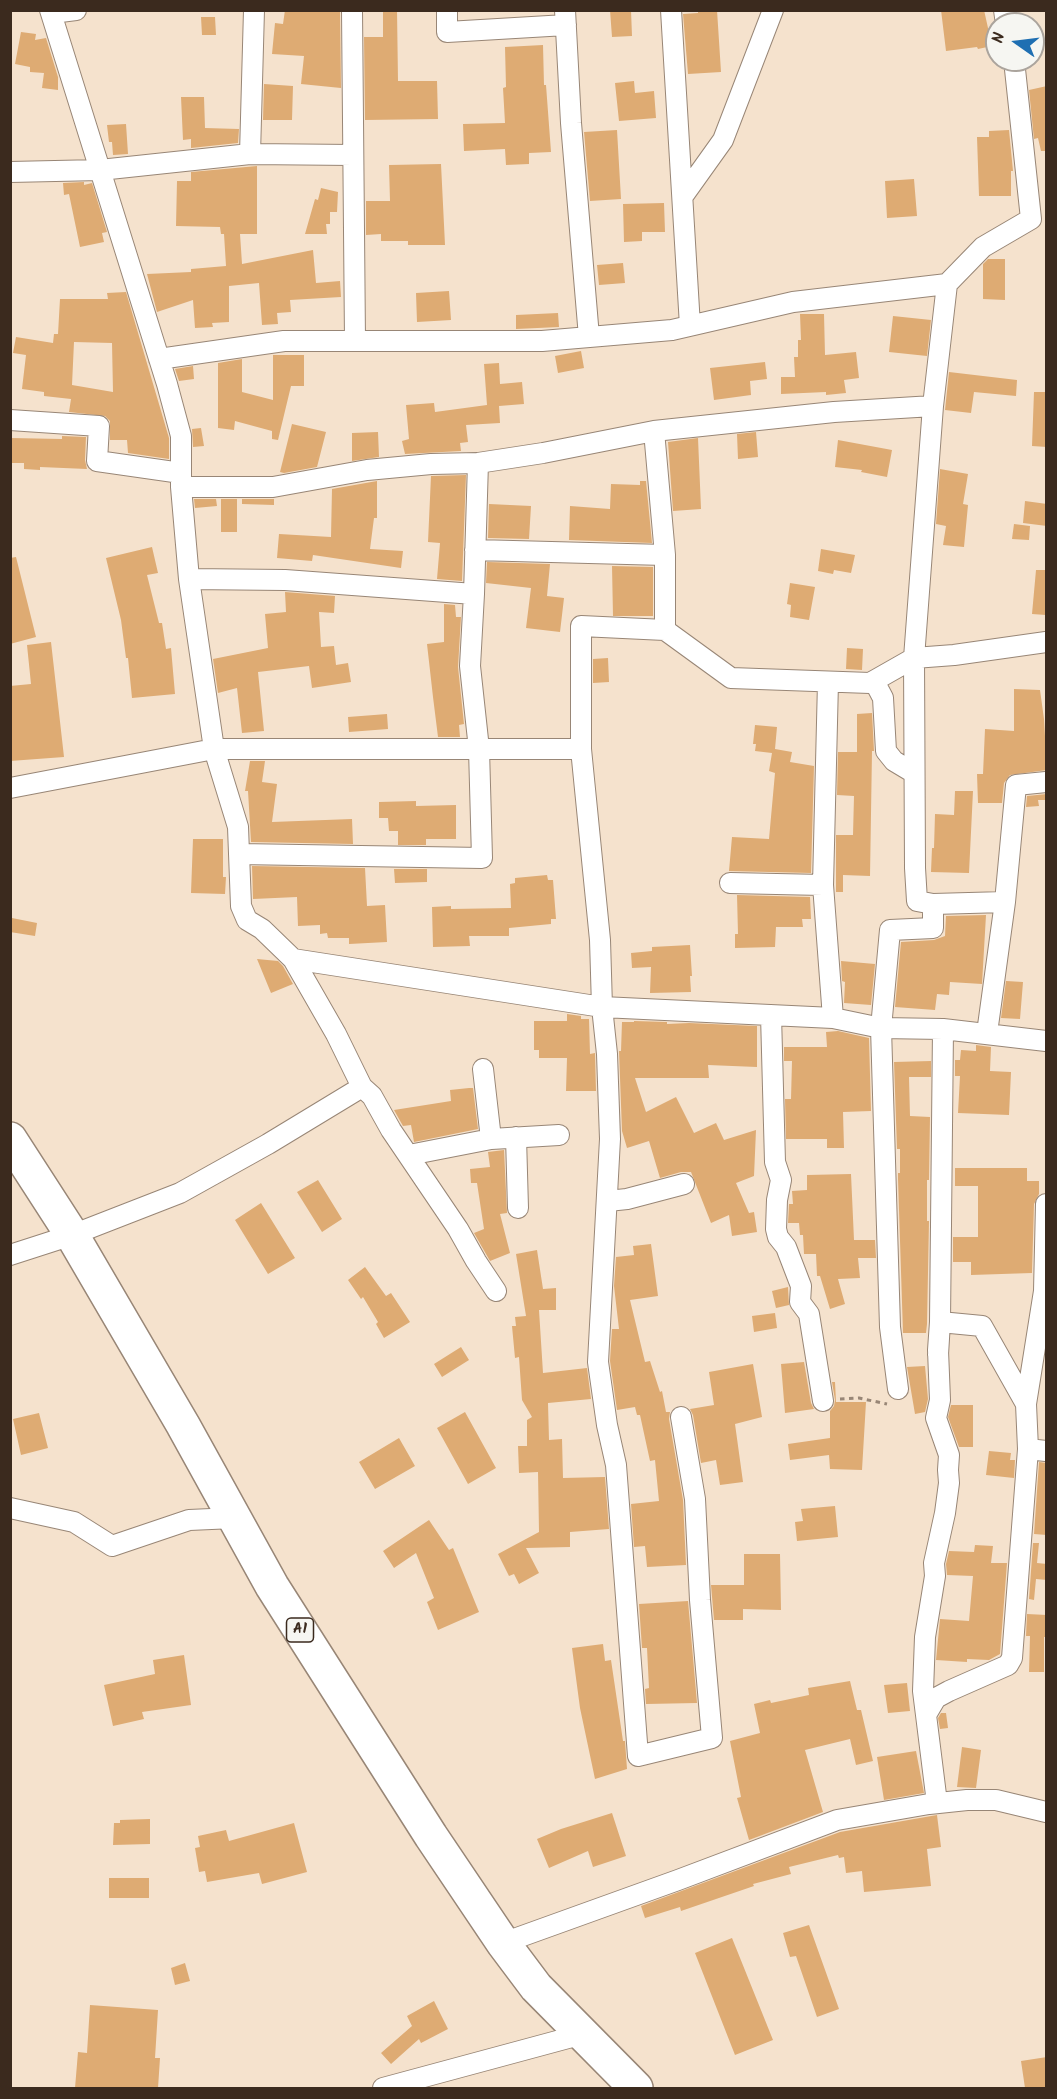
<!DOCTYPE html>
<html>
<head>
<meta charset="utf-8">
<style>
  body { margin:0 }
  #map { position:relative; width:1057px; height:2099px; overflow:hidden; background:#f5e2cd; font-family:Kalam,sans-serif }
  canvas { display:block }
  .frame { position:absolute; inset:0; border:12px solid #3b2a1e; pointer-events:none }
  .north { position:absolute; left:985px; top:12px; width:60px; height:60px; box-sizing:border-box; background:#f6f6f2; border:2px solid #aba49d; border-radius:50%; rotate:284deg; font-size:16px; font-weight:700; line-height:24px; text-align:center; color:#3b2a1e }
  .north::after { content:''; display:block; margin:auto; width:21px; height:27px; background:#1f6fb2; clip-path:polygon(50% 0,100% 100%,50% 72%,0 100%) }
</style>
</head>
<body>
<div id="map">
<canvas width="1057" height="2099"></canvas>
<div class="frame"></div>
<div class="north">N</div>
</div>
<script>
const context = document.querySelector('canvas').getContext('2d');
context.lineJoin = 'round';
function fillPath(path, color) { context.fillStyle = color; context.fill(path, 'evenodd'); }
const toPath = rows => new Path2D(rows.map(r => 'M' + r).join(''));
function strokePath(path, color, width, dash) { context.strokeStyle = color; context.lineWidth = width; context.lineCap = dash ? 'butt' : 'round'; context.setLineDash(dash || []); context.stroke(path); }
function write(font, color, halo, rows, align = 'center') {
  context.font = font + ' Kalam,sans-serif'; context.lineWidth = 6; context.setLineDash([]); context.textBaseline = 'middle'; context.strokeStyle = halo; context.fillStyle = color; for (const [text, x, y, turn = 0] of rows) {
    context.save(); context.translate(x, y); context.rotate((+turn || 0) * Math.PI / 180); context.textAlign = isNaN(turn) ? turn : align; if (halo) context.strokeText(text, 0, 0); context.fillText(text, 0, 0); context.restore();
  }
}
const building = toPath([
  [285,10,340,10,341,88,301,84,304,56,272,54,275,23,283,24],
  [383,10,397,10,398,81,437,81,438,119,365,120,364,37,383,37],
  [610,10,631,10,632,36,612,37],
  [698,10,717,10,721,72,688,74,683,14,698,13],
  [941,10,984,10,992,46,978,49,977,47,946,51],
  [201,17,215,17,216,35,202,35],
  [21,32,36,34,35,40,46,38,58,77,58,90,42,88,44,73,30,72,30,67,15,64],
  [543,45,544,85,546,85,551,152,529,153,529,164,506,165,505,149,464,151,463,124,505,123,503,88,506,87,505,47],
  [634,81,635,93,654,91,656,118,619,121,615,83],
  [264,84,293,86,292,120,263,120],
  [1047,86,1047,151,1041,151,1038,138,1034,139,1029,90],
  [181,97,204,97,205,128,239,129,238,143,191,148,191,139,183,140],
  [126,124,128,154,113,155,112,142,109,142,107,125],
  [617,130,621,199,590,201,584,132],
  [1009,130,1013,171,1011,171,1011,196,979,196,977,137,989,137,989,131],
  [441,164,445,245,408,245,408,241,381,241,381,234,366,235,366,201,390,201,389,165],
  [257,166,257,234,240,234,242,264,313,250,316,283,340,281,341,297,290,300,291,312,277,313,278,324,262,325,259,283,229,286,229,322,212,323,213,327,195,328,193,300,157,312,147,274,191,272,191,269,226,266,224,234,221,234,220,227,176,226,177,181,191,181,191,172],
  [914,179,917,216,887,218,885,181],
  [84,182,84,185,92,183,107,232,102,233,104,242,80,247,69,194,64,195,63,183],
  [321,188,338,192,337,212,330,212,330,224,326,224,327,234,305,234,315,199,318,200],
  [664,203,665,232,642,232,642,241,624,242,623,204],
  [988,259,1005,259,1005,300,983,299,983,264],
  [623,263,625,283,599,285,597,265],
  [449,291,451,320,417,322,416,293],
  [126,292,169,438,169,459,128,453,127,440,110,440,110,421,105,416,69,412,71,399,44,396,44,392,22,389,26,355,13,353,16,337,53,343,54,334,58,334,60,299,108,299,107,293],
  [74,342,112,343,113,392,72,385],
  [558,313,559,327,516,329,516,315],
  [800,314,824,314,825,355,856,352,859,378,844,380,846,393,826,395,826,392,781,394,781,377,795,377,794,357,798,357,798,340,801,340],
  [893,316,931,320,927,356,889,352],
  [581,351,584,368,558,373,555,356],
  [273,355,304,355,304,386,291,386,278,440,272,439,272,431,235,421,234,430,218,428,218,363,242,359,242,392,273,400],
  [765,362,767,379,750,381,751,395,714,400,710,368],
  [499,363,500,384,522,382,524,404,499,406,500,423,466,425,468,442,460,443,461,451,405,454,402,441,409,439,406,405,434,403,435,412,487,405,484,364],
  [193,366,194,379,179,381,175,369],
  [949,372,1017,380,1016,396,974,392,971,413,945,410],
  [1034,392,1047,392,1047,447,1032,446],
  [292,424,326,432,317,467,284,473,280,472],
  [201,428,204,446,193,447,192,429],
  [378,432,379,457,352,461,352,433],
  [756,432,758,457,738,459,737,434],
  [62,436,86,437,85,460,87,469,40,467,40,470,24,469,24,463,10,463,10,438,62,439],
  [698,438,701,509,673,511,668,442],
  [838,440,892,450,887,477,861,472,862,470,835,467],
  [940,469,968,474,963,504,968,505,964,547,943,545,946,526,936,524],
  [466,475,462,581,437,579,440,543,428,542,431,476],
  [377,481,377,518,374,518,370,549,403,551,401,568,313,555,312,561,277,558,279,534,331,537,332,489],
  [640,481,646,481,652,543,569,540,570,506,610,509,611,484,640,485],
  [194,499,216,499,217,506,195,508],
  [221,499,237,499,237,532,221,532],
  [242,499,274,499,274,505,242,504],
  [1025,501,1047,504,1047,526,1023,523],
  [489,504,531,506,529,539,488,538],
  [1014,524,1030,526,1029,540,1012,539],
  [152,547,158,573,147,575,159,623,162,623,166,649,171,648,175,694,132,698,128,658,126,658,121,620,106,558],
  [821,549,855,555,851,573,834,570,833,574,818,571],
  [16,557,36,637,10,644,10,558],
  [487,562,550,564,547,596,564,598,560,632,526,628,531,588,486,583],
  [612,566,653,567,653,616,613,616],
  [1036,570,1047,570,1046,615,1032,614],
  [790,583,815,587,809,620,790,617,791,605,787,604],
  [285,592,335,596,334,613,319,612,321,647,334,646,336,665,348,663,351,682,312,688,309,666,258,672,264,731,242,733,237,688,218,693,213,659,268,648,265,614,286,612],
  [444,604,455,605,456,617,461,617,458,667,464,724,459,725,460,737,438,737,433,697,427,644,444,642],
  [51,642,64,757,10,761,10,686,31,684,27,645],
  [847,648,863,649,862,670,846,669],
  [608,658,609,682,593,683,593,659],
  [1014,689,1040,690,1044,719,1047,770,1010,775,1004,783,1002,803,978,803,977,774,983,774,985,729,1014,731],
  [872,713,874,751,872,751,870,876,843,875,843,892,836,892,836,835,853,835,854,796,837,795,838,752,857,752,857,714],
  [387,714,388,729,349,732,348,717],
  [755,725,777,727,775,749,792,752,790,762,814,766,811,873,729,871,732,837,769,839,775,773,769,771,772,753,755,751,756,744,753,744],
  [250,761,265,761,262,782,277,784,272,822,352,819,353,844,251,842,248,791,245,791],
  [955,791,973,791,969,873,931,872,932,848,934,848,935,814,954,815],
  [1047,794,1047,800,1038,800,1039,806,1026,807,1027,796],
  [416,801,416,806,456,805,456,839,426,839,426,845,398,845,398,831,389,831,388,818,379,818,379,802],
  [193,839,223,839,223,877,226,877,225,894,191,893],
  [252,866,365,868,367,906,385,905,387,942,349,944,349,938,328,938,327,933,320,934,320,925,298,926,297,897,253,899],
  [394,869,427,869,427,882,395,883],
  [547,875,548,880,553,880,556,919,551,919,551,924,509,928,509,936,469,936,470,946,433,947,432,907,451,906,451,909,511,908,510,884,515,883,515,878],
  [737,895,810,897,811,919,802,919,803,927,776,927,775,947,735,948,735,934,738,934],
  [986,915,982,984,950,982,949,995,937,994,935,1010,895,1007,901,942,934,940,945,936,946,916],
  [12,918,37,923,35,936,10,932],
  [690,945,692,976,690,976,691,992,650,993,651,967,632,968,631,953,652,951,652,947],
  [257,959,278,961,283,966,293,984,271,993],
  [841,961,875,964,871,1005,844,1003,845,982,842,981],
  [1006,981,1023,982,1020,1019,1001,1018],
  [567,1014,581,1016,581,1019,589,1019,590,1054,595,1053,596,1091,566,1091,567,1058,539,1058,539,1050,534,1050,534,1021,567,1021],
  [634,1021,667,1022,667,1024,689,1023,757,1026,757,1067,708,1065,709,1078,635,1078,646,1112,676,1097,694,1133,716,1123,724,1140,756,1130,754,1176,736,1183,749,1213,754,1212,757,1232,732,1236,729,1215,711,1223,691,1172,681,1172,660,1178,649,1141,627,1148,622,1131,619,1051,621,1051,622,1022,634,1022],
  [838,1031,869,1038,871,1111,843,1112,844,1148,827,1148,827,1139,786,1139,785,1099,791,1099,792,1061,784,1061,784,1047,827,1047,826,1032],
  [976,1045,991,1047,990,1071,1011,1072,1009,1115,958,1113,960,1076,955,1076,955,1060,960,1060,961,1050,976,1051],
  [931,1061,931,1077,909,1077,910,1116,930,1117,929,1180,927,1180,927,1221,929,1221,927,1324,926,1333,903,1333,898,1179,898,1173,900,1173,900,1149,897,1149,894,1062],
  [469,1088,473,1088,478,1129,414,1142,411,1125,403,1126,394,1110,451,1101,450,1090],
  [504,1150,507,1213,500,1214,510,1253,490,1261,474,1233,484,1229,477,1183,471,1183,470,1169,490,1167,488,1152],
  [955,1168,1027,1168,1027,1181,1039,1181,1039,1194,1034,1204,1032,1273,971,1275,971,1262,953,1262,953,1237,978,1237,978,1186,955,1186],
  [851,1174,854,1240,875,1240,876,1258,858,1258,860,1278,838,1279,845,1304,830,1309,820,1276,817,1276,816,1254,804,1254,803,1235,800,1235,799,1223,788,1223,789,1204,793,1204,792,1191,807,1190,807,1175],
  [318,1180,342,1219,322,1232,297,1192],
  [261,1203,295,1258,268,1274,235,1220],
  [651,1244,658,1296,630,1300,645,1362,650,1361,660,1392,662,1391,666,1412,670,1412,669,1419,683,1500,686,1565,647,1567,645,1546,634,1547,631,1504,659,1501,655,1460,650,1461,640,1415,637,1415,635,1407,617,1410,610,1361,612,1329,619,1329,614,1286,616,1257,634,1255,633,1246],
  [537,1250,543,1289,556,1288,556,1310,539,1310,543,1373,587,1368,591,1399,548,1403,549,1440,562,1439,563,1478,605,1477,609,1529,570,1532,570,1547,526,1548,539,1573,519,1584,514,1574,509,1576,498,1554,539,1532,538,1472,519,1473,518,1446,527,1446,527,1420,532,1417,522,1400,519,1357,515,1358,512,1326,516,1326,515,1317,526,1316,516,1254],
  [365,1267,386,1296,391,1293,410,1322,384,1338,376,1324,378,1322,363,1297,361,1299,348,1280],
  [788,1287,789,1305,776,1308,772,1291],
  [775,1313,777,1328,754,1332,752,1316],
  [461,1347,469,1360,442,1377,434,1364],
  [804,1362,811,1403,814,1409,785,1413,781,1364],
  [753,1364,762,1417,735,1424,743,1482,720,1485,716,1460,701,1463,693,1415,690,1409,714,1405,709,1372],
  [925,1366,928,1399,925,1412,915,1414,907,1367],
  [832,1382,835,1382,836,1402,866,1402,862,1470,830,1469,829,1455,790,1460,788,1444,830,1438,830,1411,834,1406,835,1400],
  [951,1405,973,1405,973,1447,959,1447,948,1417],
  [465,1412,496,1468,468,1484,437,1428],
  [39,1413,48,1448,21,1455,13,1419],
  [399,1438,415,1466,375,1489,359,1462],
  [989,1451,1011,1453,1010,1460,1015,1460,1014,1478,986,1475],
  [1039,1462,1047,1463,1047,1535,1034,1534],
  [835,1506,838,1537,797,1541,795,1522,803,1521,801,1509],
  [429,1520,449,1550,453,1548,479,1612,438,1630,427,1602,434,1598,416,1553,394,1568,383,1551],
  [1033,1543,1039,1543,1037,1563,1047,1564,1047,1580,1036,1579,1034,1600,1029,1599],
  [975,1545,993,1546,991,1563,1007,1563,1000,1654,989,1660,967,1659,967,1662,936,1660,940,1619,969,1621,973,1576,947,1575,946,1564,949,1551,974,1552],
  [744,1554,780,1554,781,1610,743,1609,743,1620,714,1620,711,1585,744,1585],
  [688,1601,697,1703,646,1704,645,1689,649,1688,647,1648,642,1648,639,1604],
  [1027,1614,1047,1615,1047,1637,1044,1637,1044,1672,1029,1672,1030,1636,1026,1636],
  [603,1644,605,1661,611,1660,623,1741,625,1741,627,1769,595,1779,580,1708,572,1648],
  [184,1655,191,1705,142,1712,144,1719,113,1726,104,1685,155,1674,153,1660],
  [850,1681,857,1710,861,1710,873,1761,856,1765,850,1739,805,1750,823,1812,749,1840,737,1798,741,1797,730,1741,760,1733,754,1704,770,1700,771,1703,809,1695,808,1688],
  [907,1683,910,1711,888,1713,884,1685],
  [941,1713,946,1713,948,1728,940,1729,938,1718],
  [962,1747,981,1750,976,1788,957,1787],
  [916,1751,924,1793,884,1800,877,1757],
  [612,1813,626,1856,593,1867,588,1851,549,1868,537,1839,561,1829],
  [937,1815,941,1847,927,1849,931,1886,864,1892,862,1871,846,1873,844,1857,839,1858,838,1855,789,1867,791,1874,753,1884,754,1886,681,1911,680,1907,645,1918,641,1906,840,1832],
  [150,1819,150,1844,113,1845,114,1823,120,1823,120,1820],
  [294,1823,307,1872,262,1884,259,1873,207,1882,205,1871,199,1872,195,1848,200,1847,198,1836,226,1830,229,1841],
  [109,1878,149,1878,149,1898,109,1898],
  [809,1925,839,2009,817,2017,796,1956,790,1957,783,1933],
  [732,1938,773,2040,735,2055,695,1953],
  [185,1963,190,1981,175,1985,171,1968],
  [434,2001,448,2029,421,2043,419,2039,391,2064,381,2053,412,2026,407,2016],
  [90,2005,158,2010,155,2058,160,2058,158,2088,75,2088,78,2052,87,2053],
  [1047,2057,1047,2088,1025,2088,1021,2061]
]);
const path = toPath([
  [840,1399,859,1398,887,1404]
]);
const street = toPath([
  [50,10,167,384,181,436,181,487,189,579,214,749,238,827,241,906,247,920,262,929,293,959,336,1034,362,1087,372,1096,391,1130,458,1229,476,1261,496,1291],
  [352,10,355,340],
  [447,10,447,32,566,25],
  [565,10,571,123,589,337],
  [671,10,690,326],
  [1004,10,1006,24],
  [52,13,76,10],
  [250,154,254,10],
  [10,172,100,170,250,154,353,155],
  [683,196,723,140,773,10],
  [159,359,284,341,542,341,672,330,793,302,947,284,983,247,1031,219,1014,60],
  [10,420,99,426,97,461,181,473],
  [181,487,273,487,367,470,431,464,478,463,543,453,654,431,834,412,933,406],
  [475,550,665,555,654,431],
  [189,579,285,580,474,594,478,463],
  [665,630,665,555],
  [874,681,883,698,886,751,894,761,914,773],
  [828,682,823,885,833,1018],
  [10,788,214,749,581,749],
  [239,854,482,858,479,749,470,666,474,594],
  [730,883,823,885],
  [933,904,1005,902],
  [293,959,602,1007,833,1018,881,1028,943,1029,1046,1041],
  [771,1015,775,1162,781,1180,777,1200,776,1229,778,1237,786,1247,801,1286,800,1302,809,1314,823,1401],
  [943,1029,940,1322,982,1326,1026,1404],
  [987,1033,1005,902,1016,785,1046,782],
  [483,1069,491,1139],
  [516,1137,518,1208],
  [409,1155,491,1139,559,1135],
  [608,1201,627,1199,684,1184],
  [10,1255,72,1235,180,1193,268,1144,362,1087],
  [898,1389,890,1327,881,1028,890,930,933,928,933,904,917,901,915,868,914,658,933,406,947,284],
  [681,1417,695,1499,700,1600,712,1738,638,1756,616,1465,607,1425,598,1362,610,1139,607,1054,602,1007,600,940,581,749,581,626,665,630,731,678,870,683,914,658,954,655,1046,642],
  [1028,1449,1046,1451],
  [10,1508,74,1522,112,1546,189,1520,234,1518],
  [926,1715,923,1691,925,1637,935,1576,934,1563,945,1513,949,1483,948,1470,949,1455,936,1418,940,1400,938,1350,940,1322,938,1355],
  [937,1803,926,1715,936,1698,949,1691,1008,1665,1012,1658,1028,1449,1026,1404,1044,1291,1046,1204],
  [503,1943,678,1880,837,1820,929,1804,967,1800,996,1800,1046,1812],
  [383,2088,583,2034]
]);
const highway = toPath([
  [10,1139,72,1235,183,1425,272,1586,431,1836,503,1943,536,1987,636,2088]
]);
const shields = [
  [300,1630,27]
];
const shieldNames = [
  ["A1",300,1630]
];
fillPath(building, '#deab73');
strokePath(street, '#988676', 22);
strokePath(highway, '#988676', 36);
strokePath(path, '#988676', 3, [4.5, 4.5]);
strokePath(street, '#fff', 20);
strokePath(highway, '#fff', 33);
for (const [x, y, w] of shields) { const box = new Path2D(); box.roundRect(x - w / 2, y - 12, w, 24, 4.5); context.fillStyle = '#f6f6f2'; context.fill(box); strokePath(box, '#3b2a1e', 1.5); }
write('bold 15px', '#3b2a1e', null, shieldNames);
</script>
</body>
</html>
